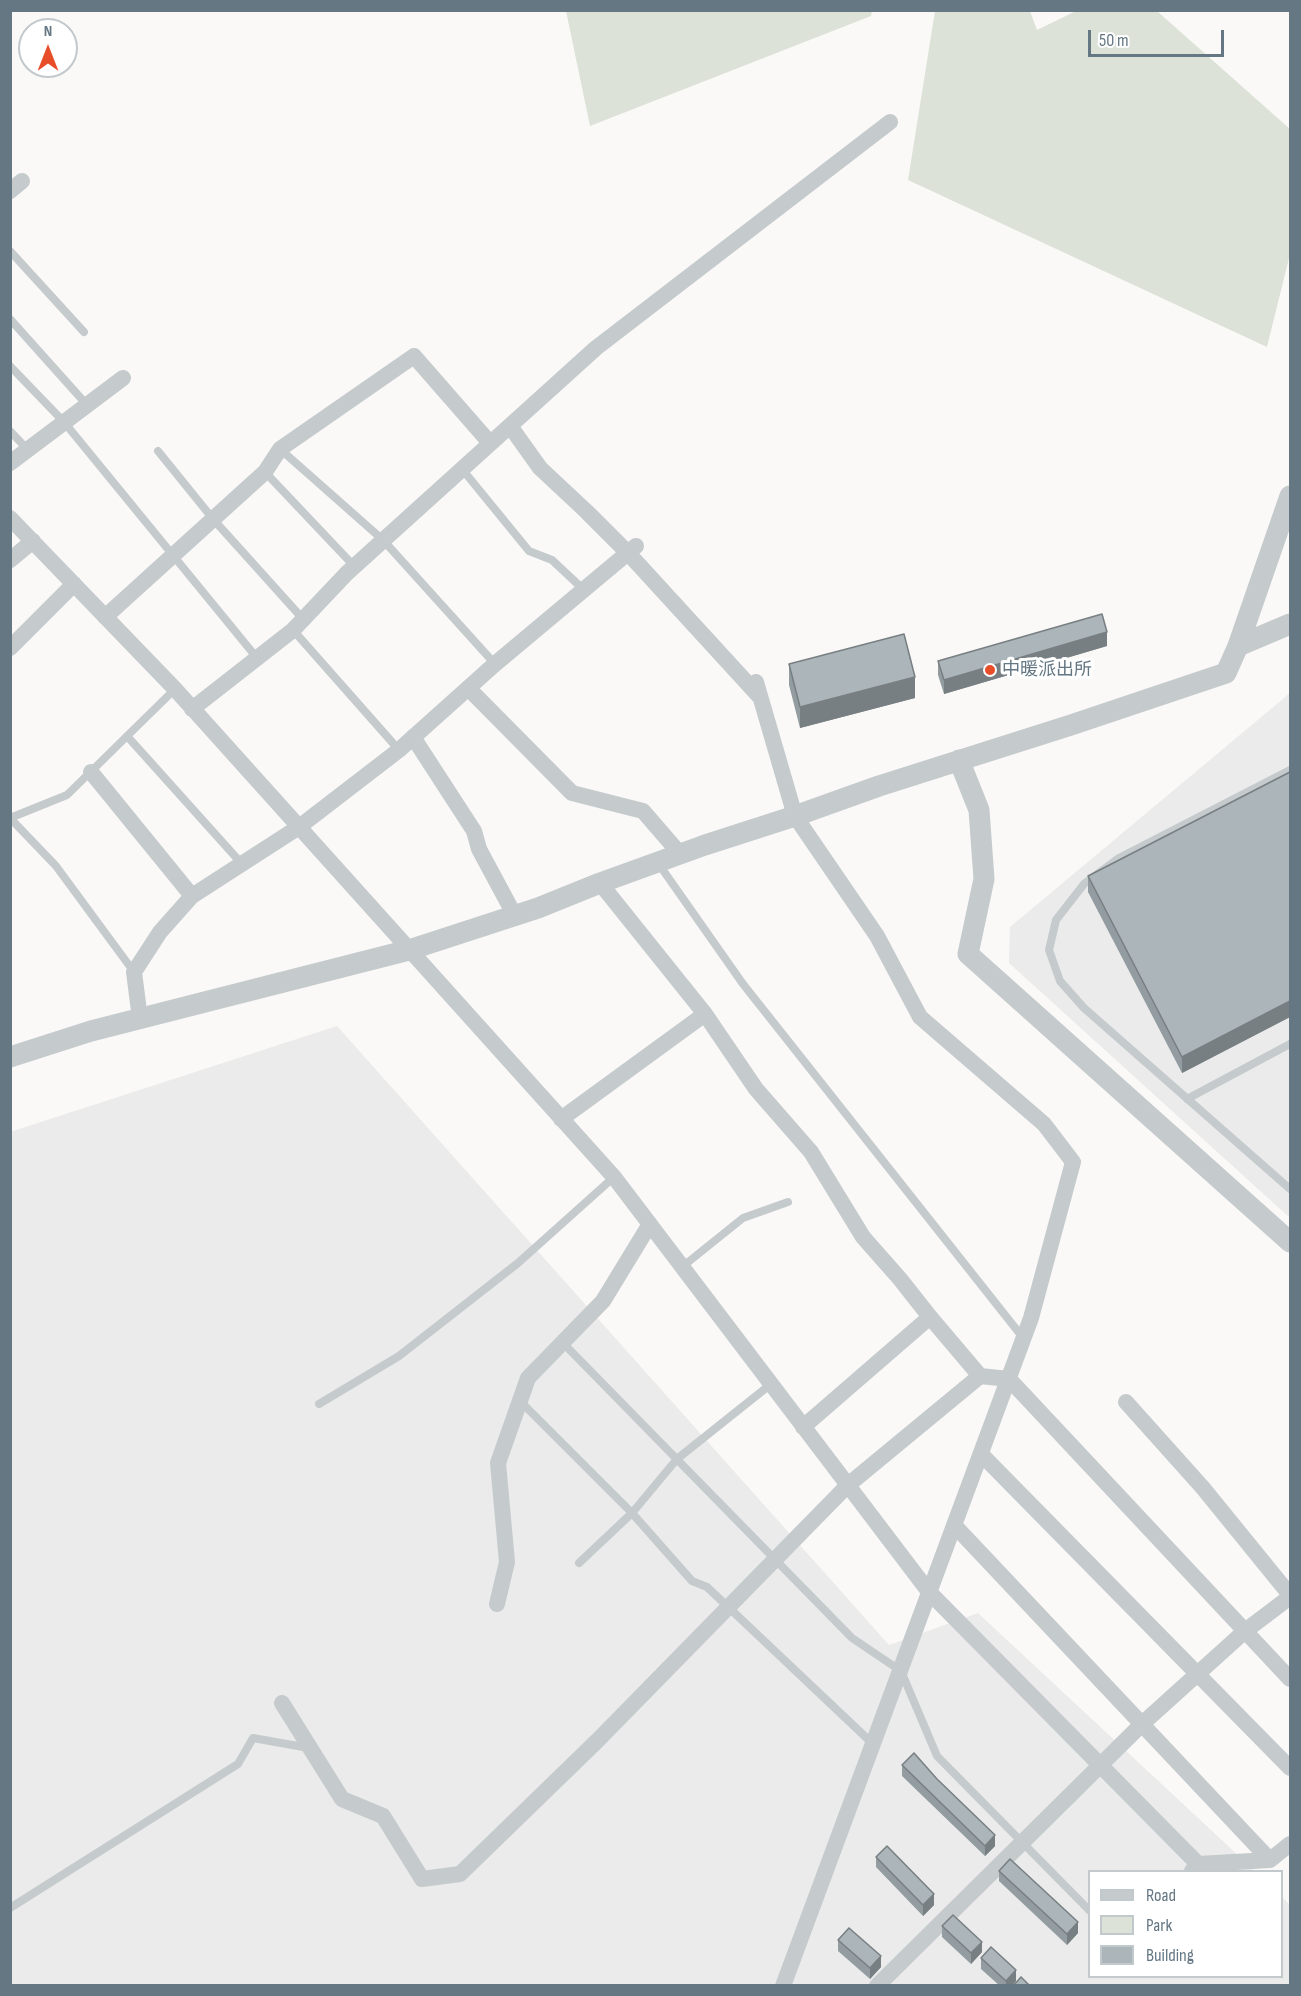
<!DOCTYPE html>
<html>
<head>
<meta charset="utf-8">
<style>
  body { margin:0 }
  #map { position:relative; width:1301px; height:1996px; overflow:hidden; background:#faf9f7; font-family:"Sofia Sans Condensed",sans-serif }
  canvas { display:block }
  .frame { position:absolute; inset:0; border:12px solid #647783; pointer-events:none }
  .legend { position:absolute; left:1088px; top:1870px; width:195px; height:108px; box-sizing:border-box; background:#fff; border:2px solid #c1c9cd; margin:0; padding:8px 10px; list-style:none; font-size:18px; color:#647783 }
  .legend li { display:flex; align-items:center; gap:12px; height:30px }
  .legend b { width:30px; border:2px solid #c1c9cd }
  .north { position:absolute; left:18px; top:18px; width:60px; height:60px; box-sizing:border-box; background:#fff; border:2px solid #c1c9cd; border-radius:50%; rotate:0deg; font-size:16px; font-weight:700; line-height:24px; text-align:center; color:#647783 }
  .north::after { content:''; display:block; margin:auto; width:21px; height:27px; background:#e84d29; clip-path:polygon(50% 0,100% 100%,50% 72%,0 100%) }
  .scale { position:absolute; left:1088px; top:30px; width:136px; height:27px; box-sizing:border-box; border:3px solid #647783; border-top:0; padding-left:8px; font-size:18px; line-height:21px; white-space:nowrap; color:#647783; -webkit-text-stroke:4px #fff; paint-order:stroke }
</style>
</head>
<body>
<div id="map">
<canvas width="1301" height="1996"></canvas>
<div class="frame"></div>
<ul class="legend">
<li><b style="height:8px;background:#c5cacd"></b>Road</li>
<li><b style="height:16px;background:#dce2d8"></b>Park</li>
<li><b style="height:16px;background:#abb5ba"></b>Building</li>
</ul>
<div class="north">N</div>
<div class="scale">50 m</div>
</div>
<script>
const context = document.querySelector('canvas').getContext('2d');
context.lineJoin = 'round';
function fillPath(path, color) { context.fillStyle = color; context.fill(path, 'evenodd'); }
const toPath = rows => new Path2D(rows.map(r => 'M' + r).join(''));
function strokePath(path, color, width, dash) { context.strokeStyle = color; context.lineWidth = width; context.lineCap = dash ? 'butt' : 'round'; context.setLineDash(dash || []); context.stroke(path); }
function write(font, color, halo, rows, align = 'center') {
  context.font = font + ' "Sofia Sans Condensed","Noto Sans SC",sans-serif'; context.lineWidth = 6; context.setLineDash([]); context.textBaseline = 'middle'; context.strokeStyle = halo; context.fillStyle = color; for (const [text, x, y, turn = 0] of rows) {
    context.save(); context.translate(x, y); context.rotate((+turn || 0) * Math.PI / 180); context.textAlign = isNaN(turn) ? turn : align; if (halo) context.strokeText(text, 0, 0); context.fillText(text, 0, 0); context.restore();
  }
}
const built = toPath([
  [1290,693,1290,1218,1009,963,1010,927],
  [337,1026,889,1645,978,1613,1255,1871,1090,1872,1090,1976,1282,1976,1282,1897,1290,1905,1290,1985,11,1985,10,1132]
]);
const green = toPath([
  [566,11,566,10,872,11,871,16,590,126],
  [935,11,1030,11,1037,30,1076,11,1157,11,1290,129,1290,254,1267,347,908,180]
]);
const service = toPath([
  [10,251,84,332],
  [10,319,87,405],
  [10,366,64,422,257,658],
  [10,431,28,450],
  [280,449,383,540,495,664],
  [158,451,213,519,303,619],
  [462,469,529,551,552,560,584,590],
  [265,472,354,566],
  [293,630,399,750],
  [127,736,242,864],
  [1290,770,1119,858,1084,884,1056,920,1049,950,1060,981,1084,1008,1290,1189],
  [10,818,67,795,175,689],
  [10,818,56,866,134,972],
  [658,863,743,984,1024,1339],
  [1187,1099,1290,1044],
  [682,1267,743,1218,788,1202],
  [563,1343,852,1638,901,1671,937,1756,1090,1911],
  [520,1401,632,1513,692,1581,707,1587,873,1744],
  [319,1404,399,1356,518,1263,614,1177],
  [579,1563,632,1513,677,1459,771,1384],
  [10,1908,238,1764,253,1738,309,1748]
]);
const minor = toPath([
  [10,191,22,181],
  [510,426,540,468,587,512,628,553,759,696],
  [10,463,123,378],
  [10,518,175,689,614,1177,929,1592,1198,1864],
  [10,560,33,541],
  [105,617,265,472,280,449,414,356,490,443],
  [10,648,74,584],
  [756,682,795,816,877,936,920,1017,1044,1124,1073,1162,1031,1318,783,1986],
  [468,688,572,793,643,811,681,855],
  [192,709,293,630,347,573,596,348,890,122],
  [413,737,474,831,479,849,515,916],
  [91,772,192,896,160,932,134,972,140,1019],
  [192,896,299,827,399,750,495,664,636,546],
  [705,1014,756,1089,811,1152,863,1237,900,1279,930,1317],
  [561,1119,705,1014,600,883],
  [980,1376,1009,1379,1290,1679],
  [1126,1402,1203,1488,1290,1595],
  [981,1454,1290,1768],
  [954,1525,1270,1860],
  [497,1604,507,1562,498,1463,528,1378,603,1301,650,1224],
  [282,1703,342,1799,383,1816,422,1879,460,1874,598,1740,848,1485,980,1376,930,1317,803,1427],
  [1192,1871,1198,1864,1270,1860,1290,1844],
  [877,1986,1142,1724,1245,1631,1290,1597]
]);
const tertiary = toPath([
  [1238,646,1290,624],
  [959,760,979,810,984,879,968,954,1290,1242],
  [10,1057,91,1031,409,950,538,908,600,883,705,845,795,816,879,786,1071,725,1226,673,1238,646,1290,496]
]);
const wall = toPath([
  [1107,646,944,694,938,675,938,661],
  [789,664,915,698,800,728,789,685],
  [1290,772,1290,1017,1182,1073,1088,892,1088,876],
  [902,1765,995,1846,985,1856,902,1776],
  [876,1857,934,1905,923,1916,876,1867],
  [999,1871,1078,1933,1067,1945,999,1881],
  [942,1926,982,1952,971,1964,942,1937],
  [838,1940,881,1967,870,1979,838,1951],
  [981,1958,1016,1981,1012,1986,1000,1986,981,1969]
]);
const shadedWall = toPath([
  [1107,632,1107,646,944,694,944,680],
  [915,677,915,698,800,728,800,707],
  [1290,1001,1290,1017,1182,1073,1182,1057],
  [995,1835,995,1846,985,1856,985,1846],
  [934,1894,934,1905,923,1916,923,1905],
  [1078,1922,1078,1933,1067,1945,1067,1934],
  [982,1942,982,1952,971,1964,971,1953],
  [881,1956,881,1967,870,1979,870,1968],
  [1016,1970,1016,1981,1012,1986,1006,1986,1006,1981]
]);
const building = toPath([
  [1102,614,1107,632,944,680,938,661,1102,614],
  [904,634,915,677,800,707,789,664,904,634],
  [1290,772,1290,1001,1182,1057,1088,876,1290,772],
  [914,1753,937,1779,995,1835,985,1846,902,1765,914,1753],
  [887,1846,934,1894,923,1905,876,1857,887,1846],
  [1010,1859,1078,1922,1067,1934,999,1871,1010,1859],
  [953,1915,982,1942,971,1953,942,1926,953,1915],
  [849,1928,881,1956,870,1968,838,1940,849,1928],
  [991,1947,1016,1970,1006,1981,981,1958,991,1947],
  [1021,1977,1030,1986,1013,1986,1021,1977]
]);
const markers = [
  [990,670,6,"#e84d29"]
];
const poiNames = [
  ["中暖派出所",1002,670]
];
fillPath(built, '#eaebea');
fillPath(green, '#dce2d8');
strokePath(service, '#c5cacd', 8);
strokePath(minor, '#c5cacd', 16);
strokePath(tertiary, '#c5cacd', 21);
fillPath(wall, '#939ca0');
fillPath(shadedWall, '#787f82');
fillPath(building, '#abb5ba');
strokePath(building, '#787f82', 1.5);
for (const [x, y, r, color] of markers) { const dot = new Path2D(); dot.arc(x, y, r, 0, 2 * Math.PI); context.fillStyle = color; context.fill(dot); strokePath(dot, '#fff', 2); }
write('18px', '#647783', '#fff', poiNames, 'left');
</script>
</body>
</html>
